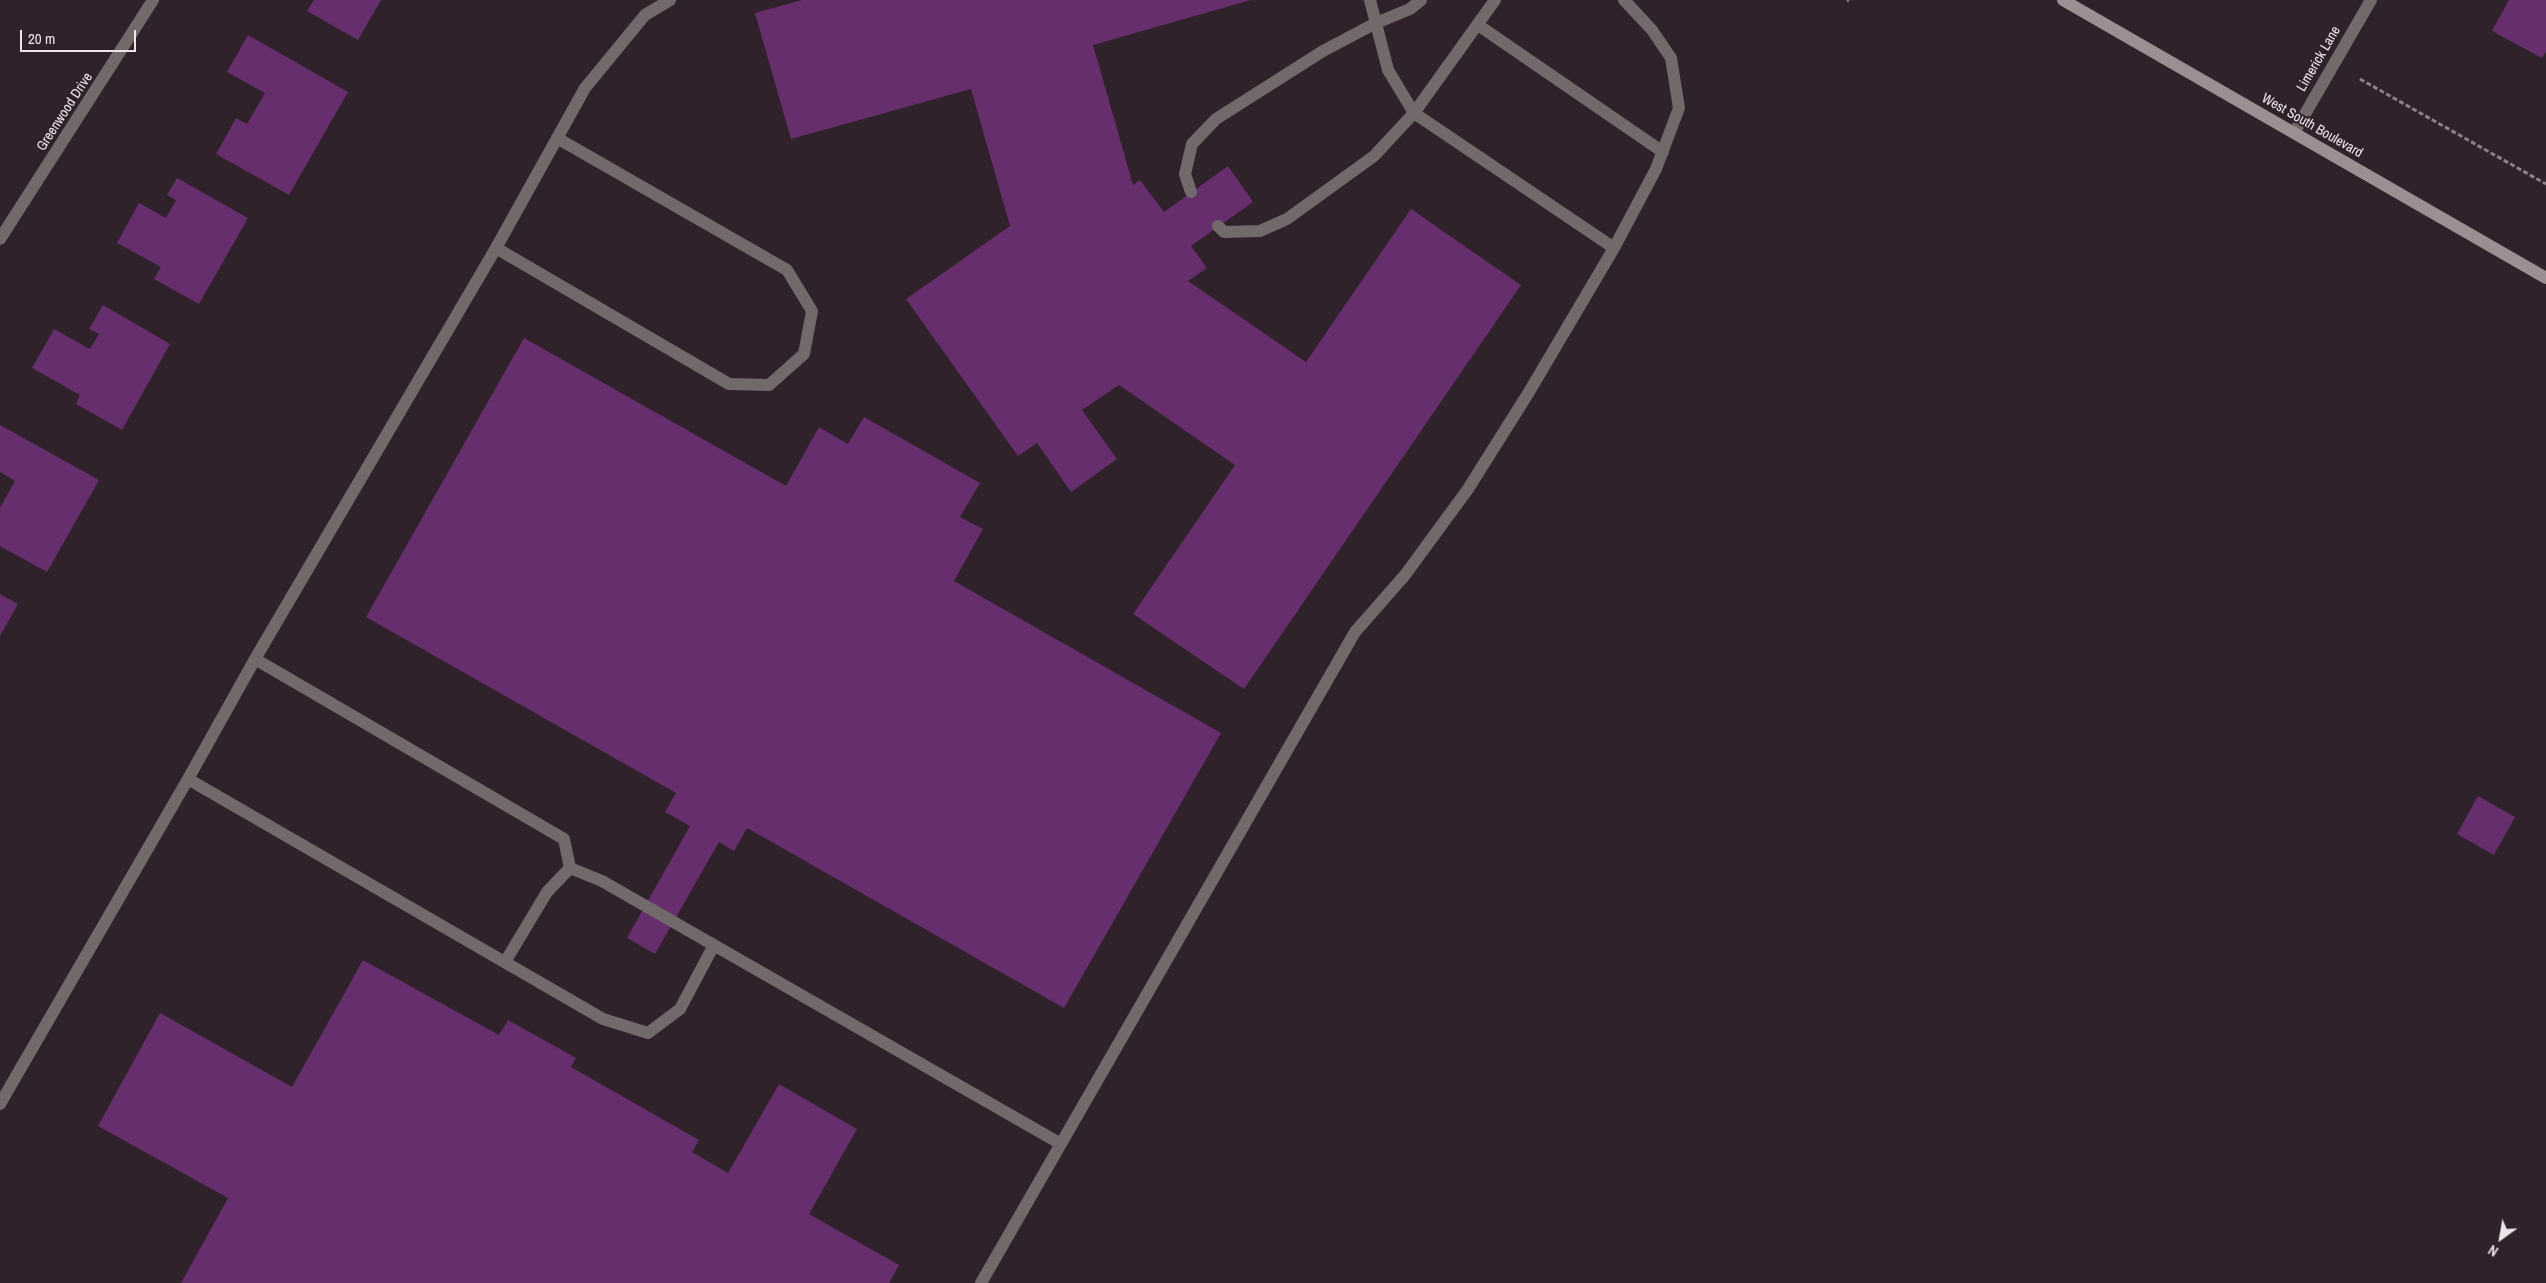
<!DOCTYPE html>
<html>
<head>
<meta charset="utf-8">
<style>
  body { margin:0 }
  #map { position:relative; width:2546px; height:1283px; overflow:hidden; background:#2f222a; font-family:"Archivo Narrow",sans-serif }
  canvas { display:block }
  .north { position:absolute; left:2476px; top:1213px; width:50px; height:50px; -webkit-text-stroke:4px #2f222a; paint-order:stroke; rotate:212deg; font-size:14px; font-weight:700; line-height:20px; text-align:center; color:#eee5ea }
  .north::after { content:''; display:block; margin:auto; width:18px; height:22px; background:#eee5ea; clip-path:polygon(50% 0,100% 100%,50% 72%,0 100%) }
  .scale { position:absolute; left:20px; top:30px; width:116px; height:22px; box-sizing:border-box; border:2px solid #eee5ea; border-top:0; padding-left:6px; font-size:15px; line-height:18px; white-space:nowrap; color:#eee5ea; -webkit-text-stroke:4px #2f222a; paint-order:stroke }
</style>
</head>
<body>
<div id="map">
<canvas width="2546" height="1283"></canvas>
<div class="north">N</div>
<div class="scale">20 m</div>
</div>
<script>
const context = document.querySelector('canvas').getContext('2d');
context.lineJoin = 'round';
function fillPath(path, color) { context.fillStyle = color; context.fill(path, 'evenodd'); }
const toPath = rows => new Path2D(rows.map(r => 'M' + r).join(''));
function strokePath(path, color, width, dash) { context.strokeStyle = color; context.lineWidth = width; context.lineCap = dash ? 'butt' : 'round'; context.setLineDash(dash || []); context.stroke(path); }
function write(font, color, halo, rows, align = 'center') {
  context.font = font + ' "Archivo Narrow",sans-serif'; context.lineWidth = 4; context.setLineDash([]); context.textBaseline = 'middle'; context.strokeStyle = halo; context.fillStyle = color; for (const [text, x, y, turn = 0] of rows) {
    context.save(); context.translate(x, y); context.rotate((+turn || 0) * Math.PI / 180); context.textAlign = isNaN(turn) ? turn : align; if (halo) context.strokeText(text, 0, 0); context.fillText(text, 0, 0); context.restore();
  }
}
const building = toPath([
  [314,0,381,0,358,40,307,11],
  [802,0,1251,0,1093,45,1133,185,1140,180,1164,212,1228,166,1253,202,1191,246,1207,268,1188,281,1306,362,1411,209,1521,285,1244,689,1133,614,1235,465,1119,385,1082,410,1117,459,1071,492,1037,443,1018,456,906,299,1010,226,971,89,791,139,755,13],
  [2509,0,2546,0,2546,52,2542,58,2492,31],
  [248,35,348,92,289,195,216,154,236,118,247,124,265,93,227,72],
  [177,178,248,218,199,304,154,279,161,267,117,243,139,203,166,218,176,200,167,195],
  [103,305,170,344,122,430,76,404,80,395,32,368,54,329,90,349,99,334,89,329],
  [524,338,786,486,819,427,848,444,864,417,980,483,960,517,983,529,954,581,1221,733,1064,1008,747,828,734,851,719,842,655,954,627,938,690,826,665,812,676,793,366,617],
  [0,425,99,480,47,572,0,546,0,508,15,481,0,472],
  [0,594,18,604,0,636],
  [2478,796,2515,817,2494,855,2457,834],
  [363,960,499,1035,508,1020,576,1058,571,1067,699,1140,692,1152,728,1173,779,1084,857,1129,809,1214,899,1265,889,1283,181,1283,228,1198,98,1126,160,1013,292,1087]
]);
const path = toPath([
  [1847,0,1849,1],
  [2360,79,2546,184]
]);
const lane = toPath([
  [1370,0,1388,70,1414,113,1614,248],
  [1478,25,1663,152],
  [1191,192,1185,174,1192,144,1216,119,1323,51,1376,23,1410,9,1421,0],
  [1218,226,1224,232,1260,231,1287,219,1374,156,1414,113,1495,0],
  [496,248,729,384,769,385,804,354,812,311,787,270,557,138],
  [255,659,564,839,570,868,602,881,1061,1144],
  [188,779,603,1019,648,1033,680,1009,714,945],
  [505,962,547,892,570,868],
  [0,1104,188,779,255,659,496,248,585,88,645,15,670,0],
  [981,1283,1355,632,1405,575,1468,489,1529,392,1614,248,1656,169,1679,108,1671,58,1652,30,1624,0]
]);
const street = toPath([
  [2294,133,2371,0],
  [0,239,153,0]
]);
const secondary = toPath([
  [2063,0,2546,278]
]);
const streetNames = [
  ["Limerick Lane",2319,59,-60],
  ["Greenwood Drive",65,112,-57],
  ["West South Boulevard",2312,126,30]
];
fillPath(building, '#662e6c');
strokePath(path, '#8c8187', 3, [5, 2.5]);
strokePath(lane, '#71696a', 12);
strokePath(street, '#71696a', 12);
strokePath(secondary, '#9c8e91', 12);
write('14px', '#eee5ea', '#2f222a', streetNames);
</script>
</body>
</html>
